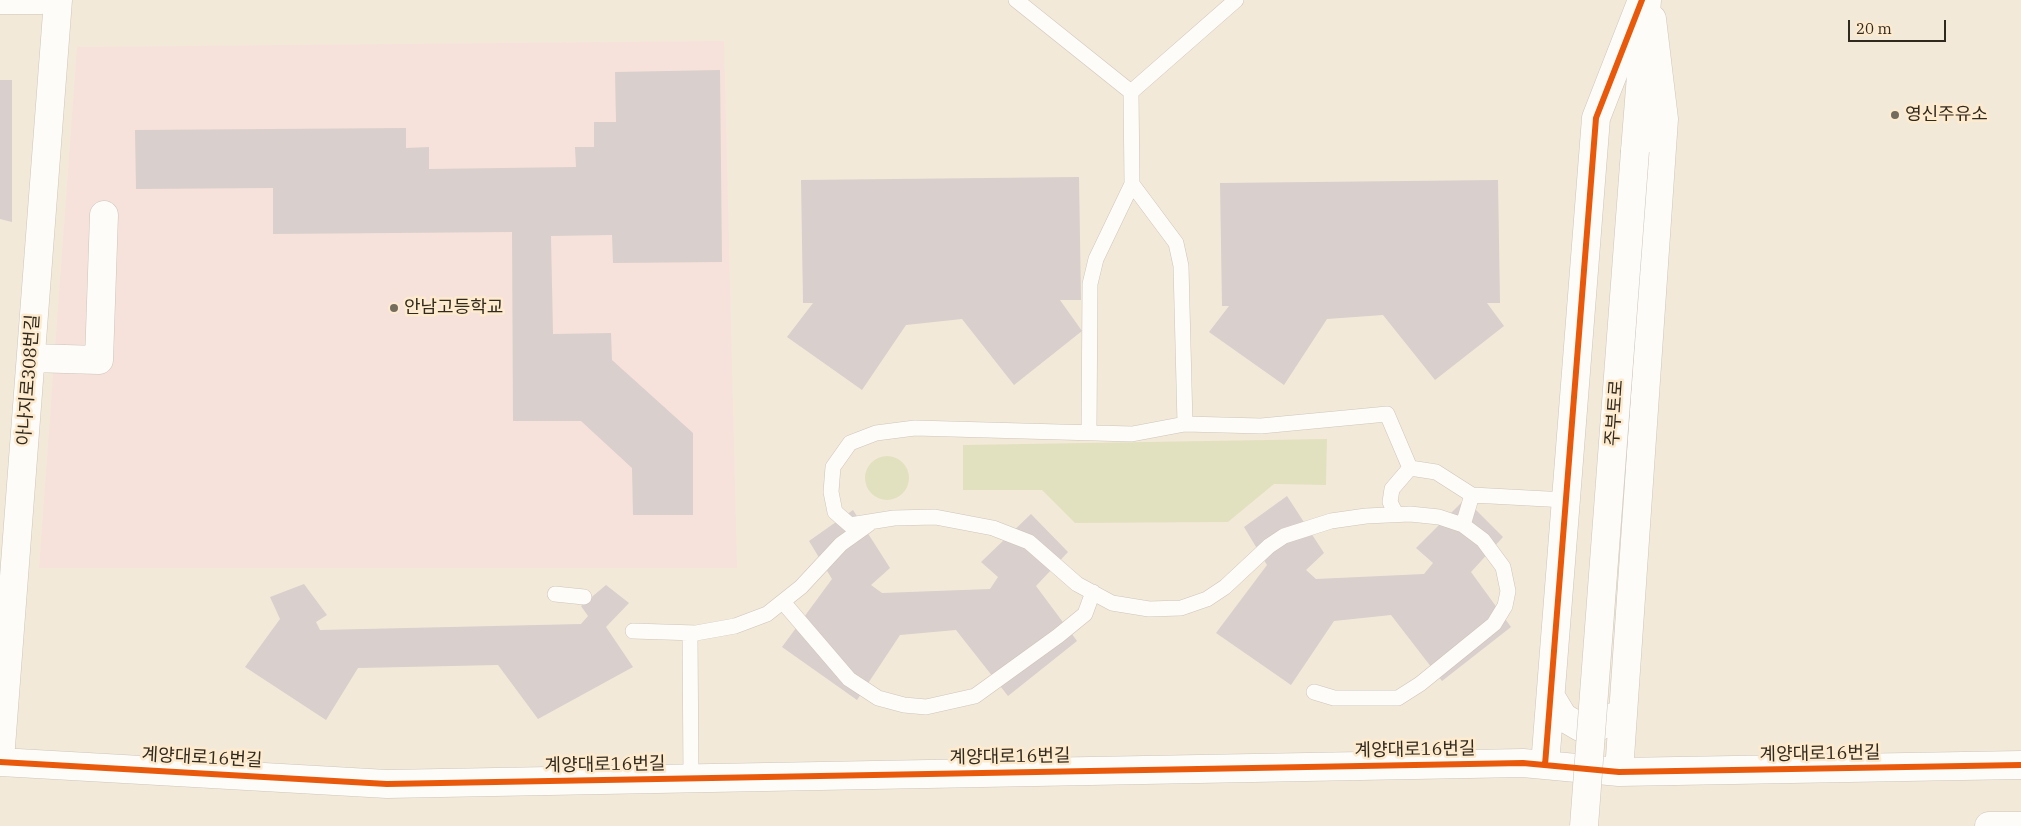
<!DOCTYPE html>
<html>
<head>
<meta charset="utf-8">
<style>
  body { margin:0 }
  #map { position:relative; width:2021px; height:826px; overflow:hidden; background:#f3e9d9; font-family:"IBM Plex Serif",serif }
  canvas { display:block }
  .scale { position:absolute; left:1848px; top:20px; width:98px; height:22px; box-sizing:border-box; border:2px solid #30291e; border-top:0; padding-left:6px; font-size:15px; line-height:18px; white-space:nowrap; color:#30291e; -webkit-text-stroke:4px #feebce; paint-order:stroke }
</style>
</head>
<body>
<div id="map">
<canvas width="2021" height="826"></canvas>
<div class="scale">20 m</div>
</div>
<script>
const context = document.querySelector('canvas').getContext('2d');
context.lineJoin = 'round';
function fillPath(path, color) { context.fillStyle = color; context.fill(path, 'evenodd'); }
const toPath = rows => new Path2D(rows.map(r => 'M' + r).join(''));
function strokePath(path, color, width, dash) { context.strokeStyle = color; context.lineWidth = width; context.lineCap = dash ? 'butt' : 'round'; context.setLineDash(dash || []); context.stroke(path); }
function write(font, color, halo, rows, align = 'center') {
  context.font = font + ' "IBM Plex Serif","Noto Sans KR",serif'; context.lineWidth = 5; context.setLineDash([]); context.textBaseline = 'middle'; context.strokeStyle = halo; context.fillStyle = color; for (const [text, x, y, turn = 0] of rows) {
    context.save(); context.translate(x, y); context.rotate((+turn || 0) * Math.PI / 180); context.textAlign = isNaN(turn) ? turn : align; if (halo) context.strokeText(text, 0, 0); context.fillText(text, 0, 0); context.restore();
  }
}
const education = toPath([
  [724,41,737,568,39,568,77,47]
]);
const green = toPath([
  [1327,439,1326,485,1274,484,1228,522,1075,523,1042,490,963,490,963,445],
  '865 478a22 22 0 1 1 44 0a22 22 0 1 1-44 0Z'
]);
const building = toPath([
  [720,70,722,262,613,263,612,235,551,236,553,334,611,333,612,360,693,433,693,515,633,515,632,468,581,421,513,421,512,232,273,234,273,188,136,189,135,130,406,128,406,148,429,147,429,169,576,167,575,147,594,147,594,122,616,122,615,72],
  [0,80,12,80,12,222,0,219],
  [1079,177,1081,300,1060,300,1082,331,1014,385,962,319,906,325,862,390,787,337,813,303,803,303,801,180],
  [1498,180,1500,303,1487,303,1504,326,1435,380,1383,315,1327,319,1284,385,1209,332,1229,306,1222,306,1220,183],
  [1287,496,1324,553,1306,570,1316,579,1424,574,1433,563,1416,548,1465,499,1503,537,1471,572,1511,627,1442,681,1391,615,1334,621,1291,685,1216,633,1267,565,1244,527],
  [853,510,890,568,871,585,882,593,990,589,998,577,981,562,1031,514,1068,552,1036,586,1077,641,1008,696,956,630,900,635,857,700,782,647,832,579,809,541],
  [304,584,327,615,316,622,320,630,581,624,588,616,581,606,606,585,629,603,606,627,633,667,538,719,498,665,358,668,326,720,245,667,280,619,270,597]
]);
const lane = toPath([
  [1016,0,1131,92,1236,0],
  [1132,184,1176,243,1181,266,1185,424],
  [1089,432,1090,284,1096,259,1132,184,1131,92],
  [1396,514,1390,502,1392,489,1410,468,1436,472,1472,495,1566,500],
  [1463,525,1472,495],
  [555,594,584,597],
  [783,602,849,679,878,698,904,705,926,707,975,696,1058,636,1085,614,1093,592],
  [633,631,696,633,735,626,767,614,801,587,841,544,869,524],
  [690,633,691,778],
  [1314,692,1334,698,1398,698,1420,684,1494,624,1505,606,1508,591,1503,567,1483,540,1463,525,1439,517,1410,514,1366,516,1331,521,1284,536,1269,546,1225,587,1207,599,1181,608,1149,609,1112,603,1077,584,1029,542,993,528,935,517,894,518,850,525,835,512,831,492,833,467,850,443,876,433,915,428,1132,434,1185,424,1261,426,1387,414,1410,468]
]);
const street = toPath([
  [31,358,99,360,104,215],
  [1551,697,1563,717,1580,727,1589,729,1598,727,1612,717],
  [0,760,58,0],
  [0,762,387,784,1523,763,1619,772,2021,765],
  [1545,765,1596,118,1642,0],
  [1619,772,1664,119,1652,19]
]);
const secondary = toPath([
  [1635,151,1647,0]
]);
const primary = toPath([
  [0,0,41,0]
]);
const highway = toPath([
  [1989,826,2021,826]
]);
const secondaryBridge = toPath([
  [1584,826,1635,151]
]);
const cycleway = toPath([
  [0,762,387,784,1523,763,1619,772,2021,765],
  [1545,765,1596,118,1642,0]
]);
const markers = [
  [1895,115,5,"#746c5f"],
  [394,308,5,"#746c5f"]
];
const poiNames = [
  ["영신주유소",1905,115],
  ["안남고등학교",404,308]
];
const streetNames = [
  ["아나지로308번길",29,380,-86],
  ["주부토로",1615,413,-86],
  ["계양대로16번길",1415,750,-1],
  ["계양대로16번길",1820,754,-1],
  ["계양대로16번길",1010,757,-1],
  ["계양대로16번길",202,758,3],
  ["계양대로16번길",605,765,-1]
];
fillPath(education, '#f6e2db');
fillPath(green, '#e2e1bf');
fillPath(building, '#d9cfcc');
strokePath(lane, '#cdc5b9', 16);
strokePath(street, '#cdc5b9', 29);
strokePath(secondary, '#cdc5b9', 29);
strokePath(primary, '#cdc5b9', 29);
strokePath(highway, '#cdc5b9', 29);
strokePath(lane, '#fdfcf9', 15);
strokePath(street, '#fdfcf9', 28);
strokePath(secondary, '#fdfcf9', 28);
strokePath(primary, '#fdfcf9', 28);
strokePath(highway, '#fdfcf9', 28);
strokePath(secondaryBridge, '#cdc5b9', 29, []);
strokePath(secondaryBridge, '#fdfcf9', 28);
strokePath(cycleway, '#e8590c', 6);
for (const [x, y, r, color] of markers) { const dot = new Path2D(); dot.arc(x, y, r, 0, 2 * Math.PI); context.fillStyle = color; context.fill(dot); strokePath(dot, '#feebce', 2); }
write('18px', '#30291e', '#feebce', poiNames, 'left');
write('18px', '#30291e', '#feebce', streetNames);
</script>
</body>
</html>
